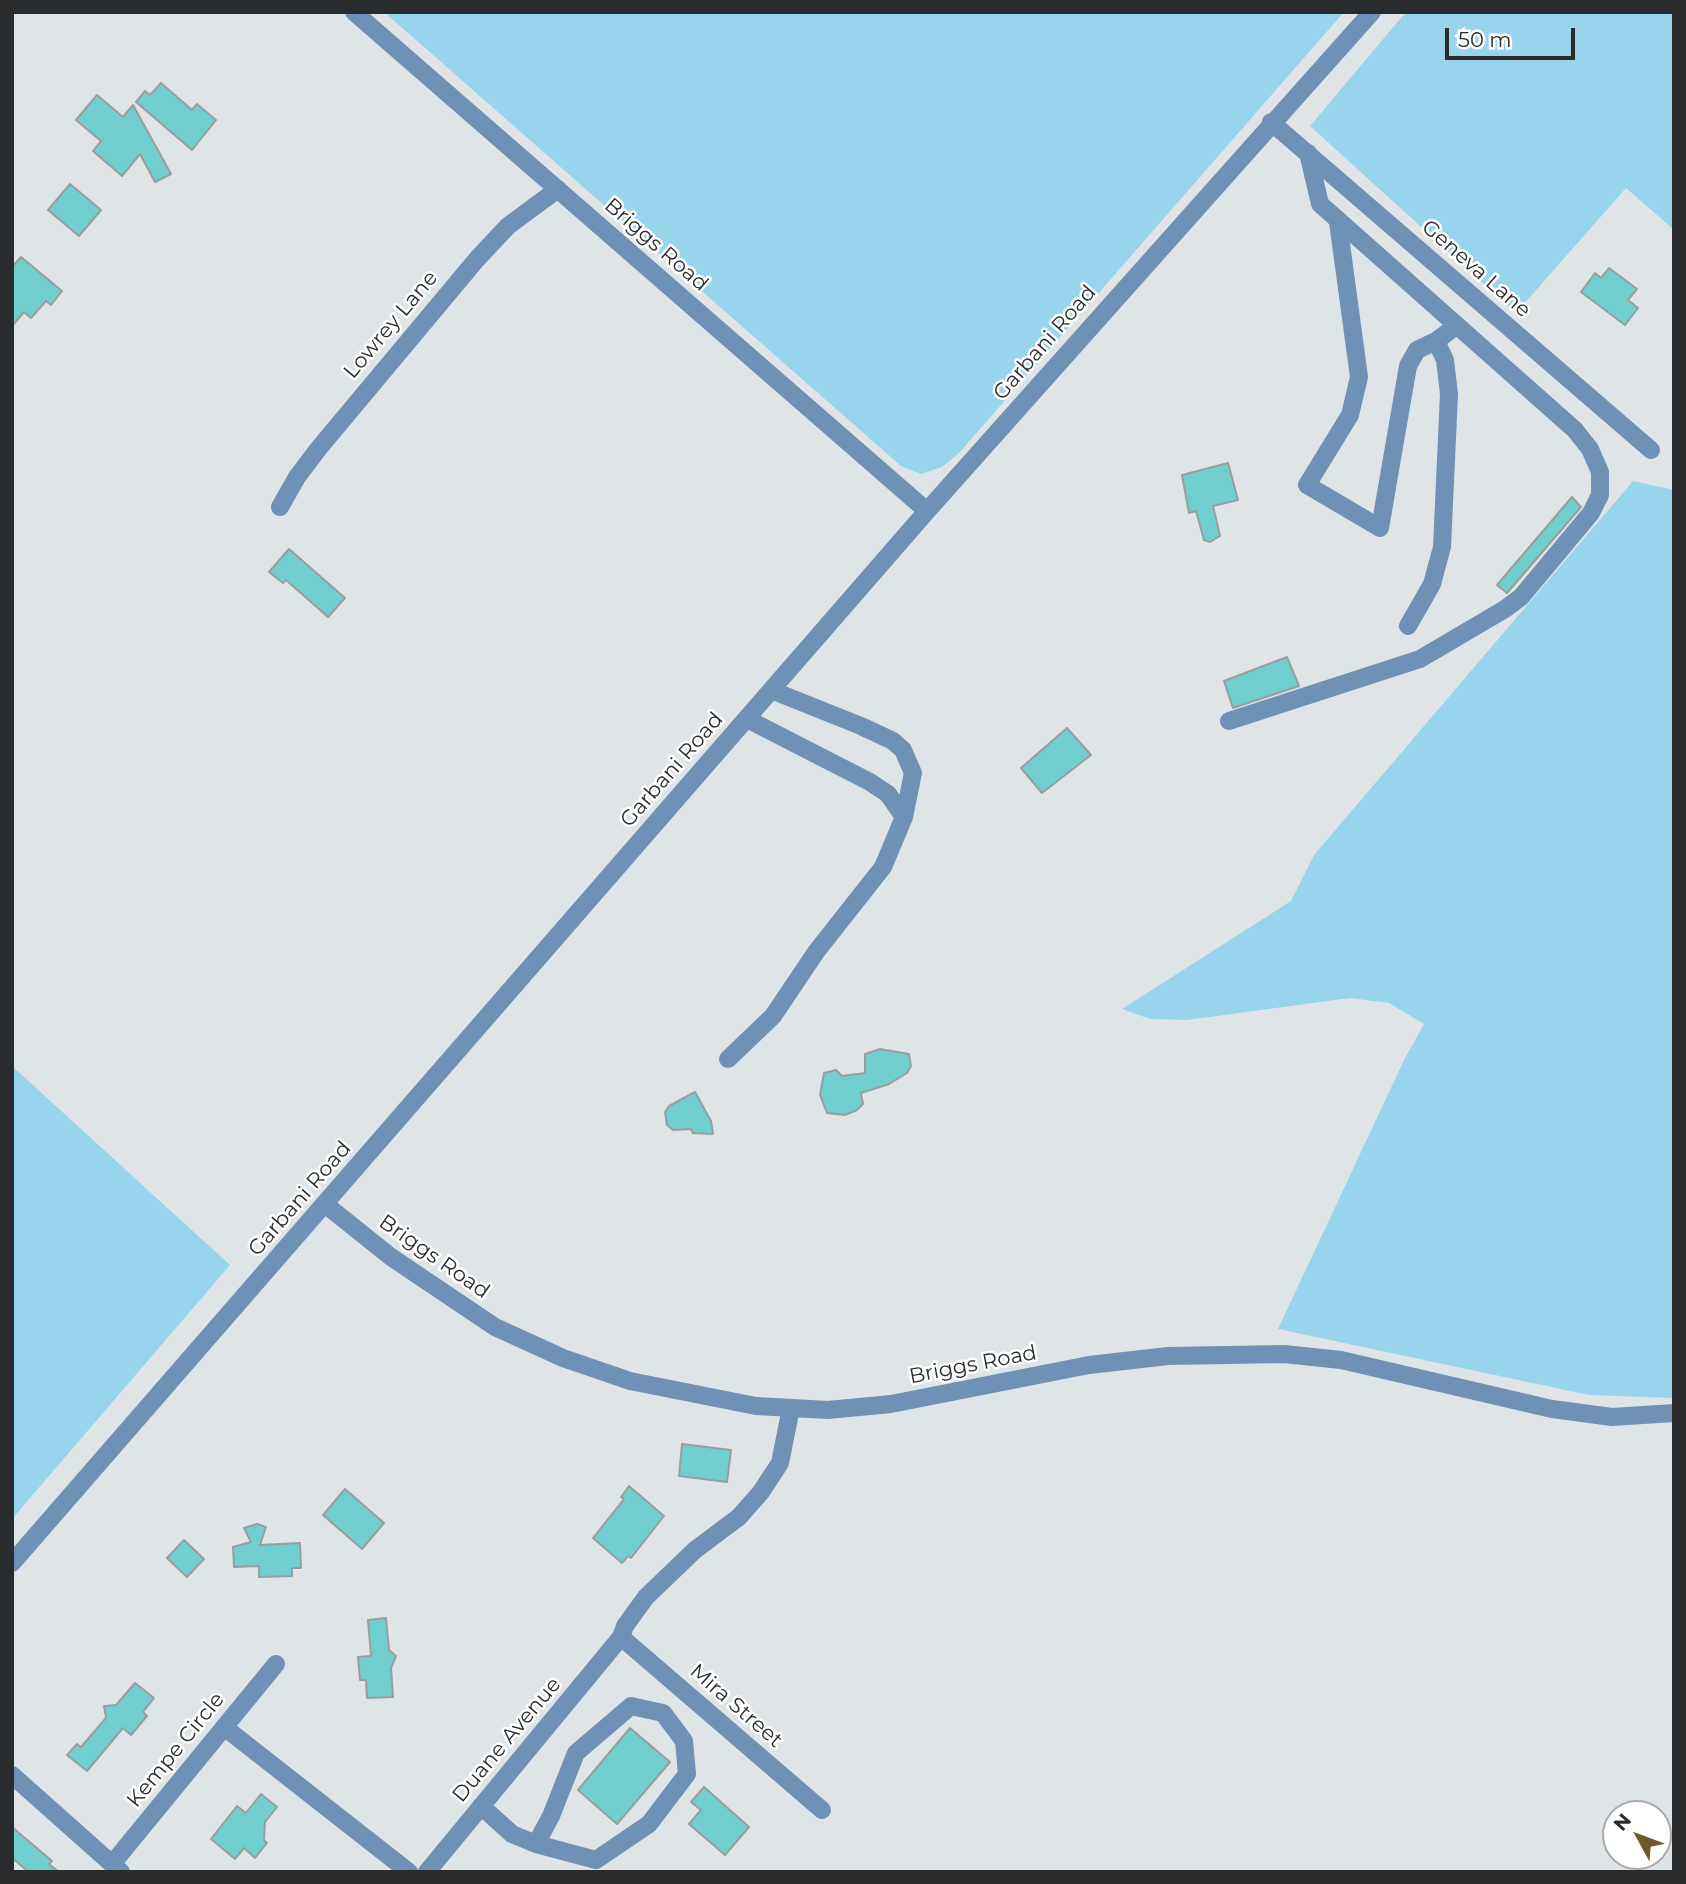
<!DOCTYPE html>
<html>
<head>
<meta charset="utf-8">
<style>
  body { margin:0 }
  #map { position:relative; width:1686px; height:1884px; overflow:hidden; background:#dfe5e7; font-family:Montserrat,sans-serif }
  canvas { display:block }
  .frame { position:absolute; inset:0; border:14px solid #292b2c; pointer-events:none }
  .north { position:absolute; left:1602px; top:1800px; width:70px; height:70px; box-sizing:border-box; background:#fff; border:2px solid #a9aaab; border-radius:50%; rotate:311deg; font-size:19px; font-weight:700; line-height:28px; text-align:center; color:#292b2c }
  .north::after { content:''; display:block; margin:auto; width:24px; height:32px; background:#715a2a; clip-path:polygon(50% 0,100% 100%,50% 72%,0 100%) }
  .scale { position:absolute; left:1445px; top:28px; width:130px; height:32px; box-sizing:border-box; border:4px solid #292b2c; border-top:0; padding-left:9px; font-size:21px; line-height:24px; white-space:nowrap; color:#292b2c; -webkit-text-stroke:5px #fff; paint-order:stroke }
</style>
</head>
<body>
<div id="map">
<canvas width="1686" height="1884"></canvas>
<div class="frame"></div>
<div class="north">N</div>
<div class="scale">50 m</div>
</div>
<script>
const context = document.querySelector('canvas').getContext('2d');
context.lineJoin = 'round';
function fillPath(path, color) { context.fillStyle = color; context.fill(path, 'evenodd'); }
const toPath = rows => new Path2D(rows.map(r => 'M' + r).join(''));
function strokePath(path, color, width, dash) { context.strokeStyle = color; context.lineWidth = width; context.lineCap = dash ? 'butt' : 'round'; context.setLineDash(dash || []); context.stroke(path); }
function write(font, color, halo, rows, align = 'center') {
  context.font = font + ' Montserrat,sans-serif'; context.lineWidth = 5; context.setLineDash([]); context.textBaseline = 'middle'; context.strokeStyle = halo; context.fillStyle = color; for (const [text, x, y, turn = 0] of rows) {
    context.save(); context.translate(x, y); context.rotate((+turn || 0) * Math.PI / 180); context.textAlign = isNaN(turn) ? turn : align; if (halo) context.strokeText(text, 0, 0); context.fillText(text, 0, 0); context.restore();
  }
}
const green = toPath([
  [384,12,1344,12,959,453,942,467,921,474,901,466],
  [1406,12,1674,12,1674,230,1626,188,1516,313,1310,126],
  [1633,481,1674,490,1674,1398,1589,1395,1278,1329,1405,1058,1424,1024,1389,1003,1350,998,1187,1020,1150,1019,1122,1009,1291,901,1314,855],
  [12,1066,230,1265,12,1519]
]);
const building = toPath([
  [161,83,192,110,197,104,216,120,192,150,136,102,145,91,150,95,161,83],
  [97,95,123,117,133,105,171,174,155,182,140,154,122,176,93,151,101,141,76,120,97,95],
  [70,184,101,210,79,236,48,210,70,184],
  [21,257,62,291,51,305,46,301,31,318,24,312,12,326,12,267,21,257],
  [1609,268,1637,289,1628,300,1638,308,1625,325,1581,292,1595,273,1601,278,1609,268],
  [1228,463,1238,500,1213,506,1220,536,1210,542,1204,540,1196,511,1189,513,1182,475,1228,463],
  [1572,497,1581,507,1507,593,1497,585,1572,497],
  [289,549,345,598,328,617,286,580,283,583,269,572,289,549],
  [1287,657,1299,686,1233,708,1224,681,1287,657],
  [1067,728,1091,755,1042,793,1021,768,1067,728],
  [880,1049,909,1054,911,1066,907,1073,889,1084,861,1093,863,1104,857,1110,845,1115,827,1113,820,1095,824,1073,836,1070,842,1076,865,1073,865,1054,880,1049],
  [695,1092,711,1121,713,1134,693,1133,691,1129,673,1130,667,1125,665,1112,669,1106,695,1092],
  [682,1444,731,1450,727,1482,679,1476,682,1444],
  [629,1486,664,1516,631,1558,628,1556,622,1563,593,1538,624,1499,621,1497,629,1486],
  [345,1489,384,1523,362,1549,323,1515,345,1489],
  [257,1524,266,1527,260,1545,300,1543,301,1568,292,1568,292,1576,259,1577,259,1566,234,1567,233,1547,251,1542,244,1528,257,1524],
  [184,1540,204,1559,187,1577,167,1558,184,1540],
  [386,1618,389,1650,396,1656,391,1668,393,1697,367,1698,366,1680,360,1680,358,1657,371,1656,368,1620,386,1618],
  [135,1683,154,1698,143,1712,147,1716,131,1735,123,1728,87,1771,67,1755,77,1744,81,1747,106,1718,104,1706,116,1705,135,1683],
  [630,1728,670,1762,617,1824,578,1790,630,1728],
  [704,1787,749,1827,725,1855,689,1824,701,1810,691,1802,704,1787],
  [261,1794,277,1807,265,1822,264,1840,267,1843,255,1858,244,1848,235,1859,211,1839,237,1806,246,1813,261,1794],
  [12,1827,52,1861,49,1864,59,1872,29,1872,12,1858,12,1827]
]);
const minor = toPath([
  [354,12,927,511],
  [1271,122,1651,450],
  [1338,222,1359,377,1350,415,1307,485,1380,528,1408,366,1417,350,1436,341,1456,326],
  [280,507,297,477,319,448,477,259,508,226,558,189],
  [1408,626,1432,584,1442,547,1449,394,1445,360,1436,341],
  [771,690,861,726,893,741,903,750,913,773,904,817],
  [1229,721,1420,659,1505,609,1521,597,1591,513,1600,495,1600,472,1590,449,1575,430,1320,204,1308,153],
  [728,1059,773,1016,816,952,883,867,904,817,888,794,870,782,747,719],
  [326,1205,391,1257,495,1327,563,1358,630,1381,756,1406,828,1410,891,1404,1089,1365,1168,1356,1284,1354,1341,1360,1552,1409,1612,1417,1674,1413],
  [12,1563,927,511,1372,12],
  [621,1637,822,1810],
  [224,1727,409,1872],
  [12,1775,121,1872],
  [481,1806,512,1834,536,1844,551,1816,576,1753,631,1706,663,1713,684,1741,687,1774,649,1824,596,1860,536,1844],
  [112,1864,276,1664],
  [427,1872,621,1637,625,1626,646,1597,695,1550,739,1517,761,1492,780,1463,791,1408]
]);
const streetNames = [
  ["Briggs Road",656,245,41],
  ["Geneva Lane",1476,269,41],
  ["Lowrey Lane",391,325,-50],
  ["Garbani Road",1045,343,-49],
  ["Garbani Road",672,770,-49],
  ["Garbani Road",300,1199,-49],
  ["Briggs Road",434,1257,35],
  ["Briggs Road",973,1365,-11],
  ["Mira Street",736,1706,41],
  ["Duane Avenue",507,1740,-50],
  ["Kempe Circle",176,1750,-51]
];
fillPath(green, '#98d5ec');
fillPath(building, '#71cece');
strokePath(building, '#989e9d', 2);
strokePath(minor, '#7091b6', 18);
write('21px', '#292b2c', '#fff', streetNames);
</script>
</body>
</html>
